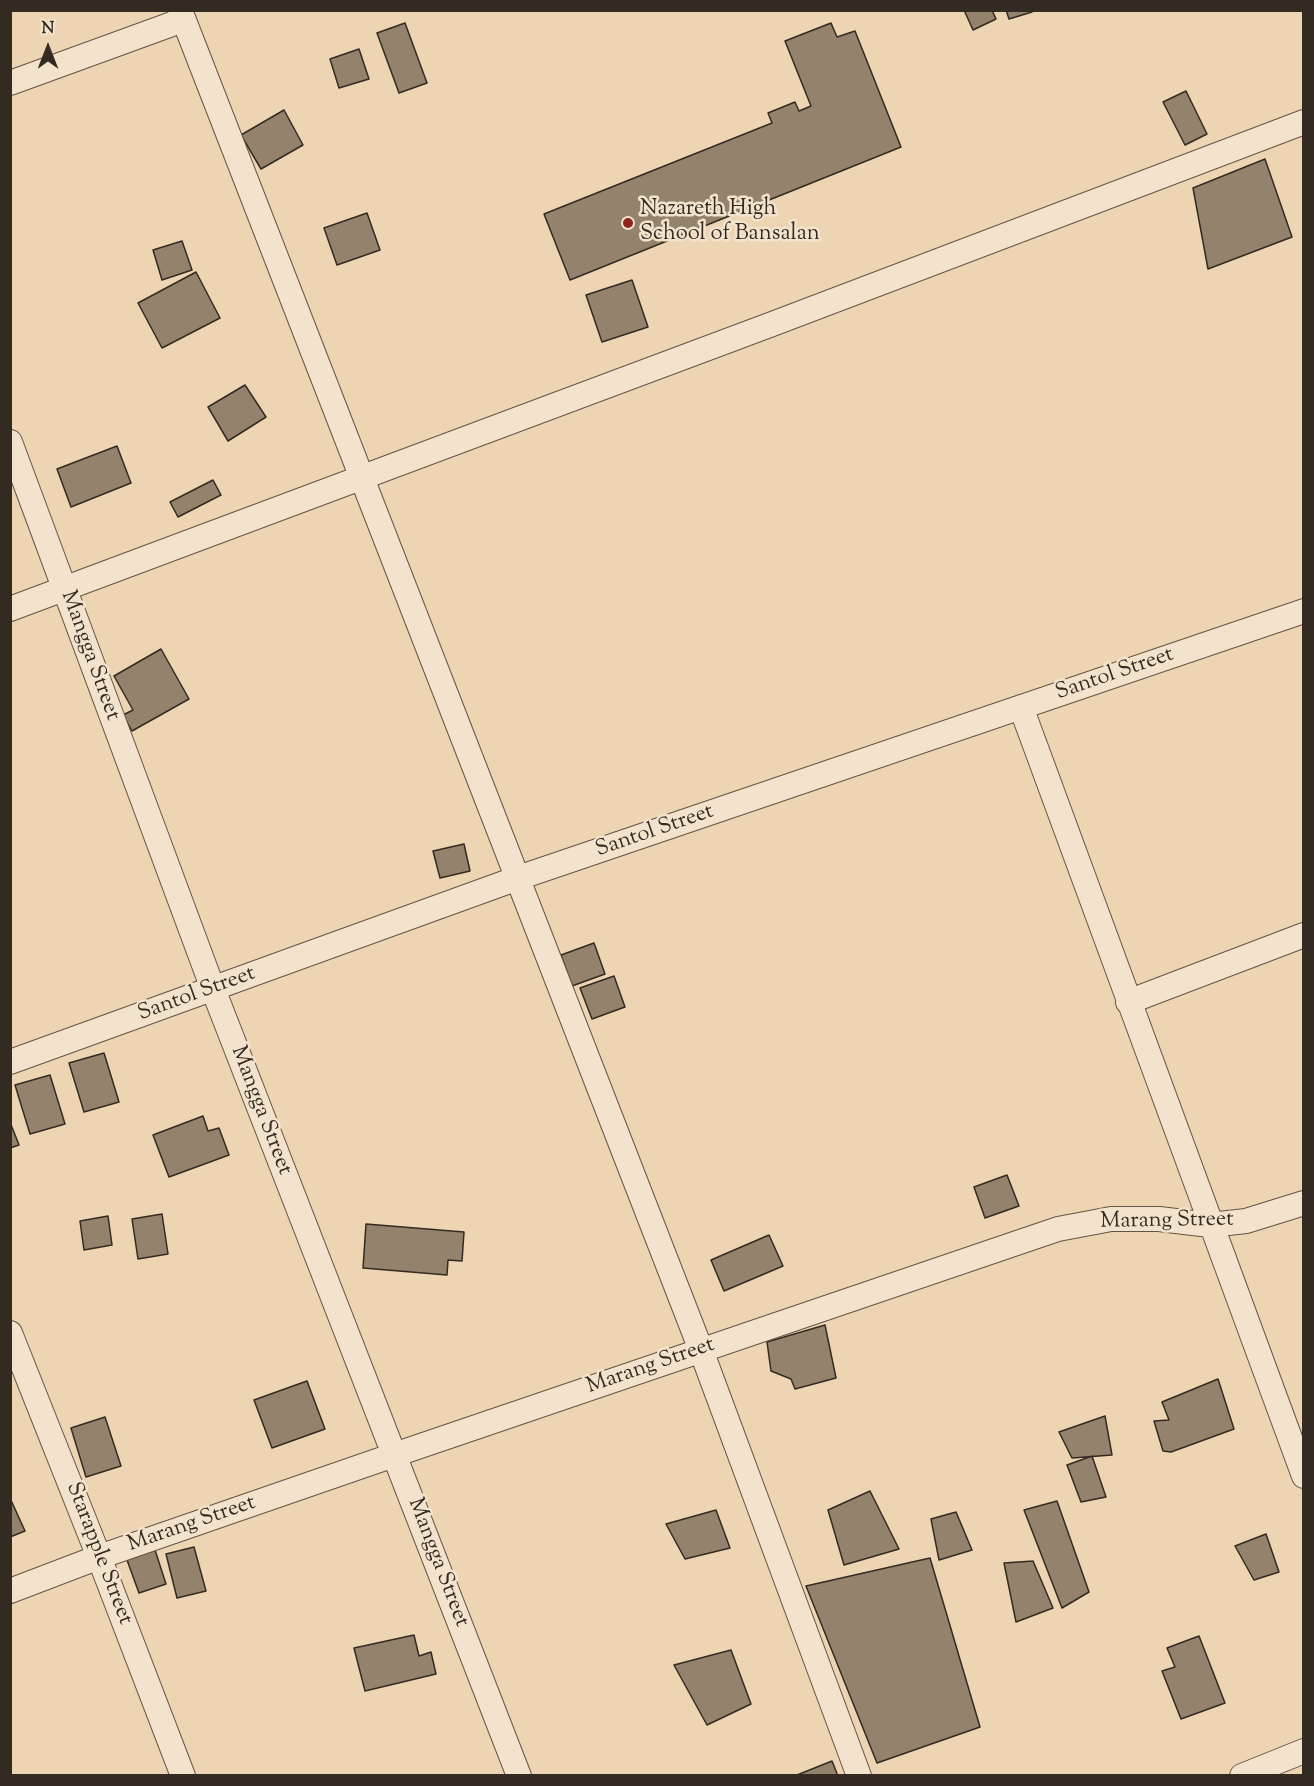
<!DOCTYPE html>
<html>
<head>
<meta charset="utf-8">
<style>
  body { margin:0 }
  #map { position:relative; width:1314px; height:1786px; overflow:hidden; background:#edd4b2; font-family:"Sorts Mill Goudy",serif }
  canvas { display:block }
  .frame { position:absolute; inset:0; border:12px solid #332b21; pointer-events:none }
  .north { position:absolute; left:18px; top:18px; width:60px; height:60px; -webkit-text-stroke:4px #f3e3cd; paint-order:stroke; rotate:0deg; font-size:16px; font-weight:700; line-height:24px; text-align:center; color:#332b21 }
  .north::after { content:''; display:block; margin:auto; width:21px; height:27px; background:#332b21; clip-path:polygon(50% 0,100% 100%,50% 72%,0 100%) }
</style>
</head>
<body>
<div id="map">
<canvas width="1314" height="1786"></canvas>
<div class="frame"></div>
<div class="north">N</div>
</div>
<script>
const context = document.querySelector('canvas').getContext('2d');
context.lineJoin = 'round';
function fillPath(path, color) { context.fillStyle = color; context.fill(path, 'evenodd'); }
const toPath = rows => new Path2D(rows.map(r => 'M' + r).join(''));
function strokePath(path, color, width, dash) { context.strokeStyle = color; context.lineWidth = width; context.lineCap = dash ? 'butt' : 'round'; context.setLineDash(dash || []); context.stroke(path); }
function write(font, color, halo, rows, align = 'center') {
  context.font = font + ' "Sorts Mill Goudy",serif'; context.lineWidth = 5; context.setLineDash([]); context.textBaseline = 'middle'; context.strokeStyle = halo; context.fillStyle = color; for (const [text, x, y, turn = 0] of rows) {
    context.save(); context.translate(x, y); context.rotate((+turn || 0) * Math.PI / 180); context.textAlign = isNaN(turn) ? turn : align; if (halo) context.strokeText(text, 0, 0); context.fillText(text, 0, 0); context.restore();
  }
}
const building = toPath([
  [964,10,992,10,996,19,973,30,964,10],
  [1006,10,1031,10,1032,12,1009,19,1006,10],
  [405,23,427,83,399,93,377,33,405,23],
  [831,23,837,37,855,31,901,147,570,280,544,214,772,123,768,113,795,102,799,111,811,106,785,41,831,23],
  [359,49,369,79,339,88,330,59,359,49],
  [1186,91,1207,134,1185,145,1163,102,1186,91],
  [284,110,303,145,261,169,241,135,284,110],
  [1265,159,1292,237,1208,269,1193,188,1265,159],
  [367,213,380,250,337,265,324,228,367,213],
  [182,241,192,270,162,280,153,250,182,241],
  [196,272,220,318,162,348,138,303,196,272],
  [632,280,648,327,602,342,586,295,632,280],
  [245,385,266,417,228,441,208,407,245,385],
  [117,446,131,483,71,507,57,469,117,446],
  [213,480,221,495,178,517,170,502,213,480],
  [161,649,189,699,132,731,123,715,133,710,114,676,161,649],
  [464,844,470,871,440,878,433,851,464,844],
  [594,943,605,974,572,986,561,955,594,943],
  [614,976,625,1007,592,1019,580,988,614,976],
  [104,1053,119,1102,84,1112,69,1063,104,1053],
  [50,1075,65,1124,30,1134,15,1085,50,1075],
  [203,1116,208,1131,219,1128,229,1155,169,1177,153,1135,203,1116],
  [10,1122,19,1145,10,1148,10,1122],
  [1007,1175,1019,1206,985,1218,974,1187,1007,1175],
  [162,1214,168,1254,138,1259,132,1219,162,1214],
  [108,1216,112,1245,84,1250,80,1221,108,1216],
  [366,1224,464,1232,462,1261,448,1260,447,1275,363,1268,366,1224],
  [769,1235,783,1266,724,1291,711,1260,769,1235],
  [825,1325,836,1378,795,1389,791,1379,771,1371,767,1342,825,1325],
  [1218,1379,1234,1429,1171,1452,1163,1451,1154,1421,1169,1420,1162,1402,1218,1379],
  [307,1381,325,1429,272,1448,254,1400,307,1381],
  [1105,1416,1112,1455,1072,1458,1059,1432,1105,1416],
  [105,1417,121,1466,86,1477,71,1428,105,1417],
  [1092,1456,1106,1497,1081,1502,1067,1465,1092,1456],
  [870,1491,899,1549,844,1565,828,1510,870,1491],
  [10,1498,25,1531,10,1537,10,1498],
  [1057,1501,1089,1592,1062,1608,1024,1510,1057,1501],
  [716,1510,730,1548,685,1559,666,1524,716,1510],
  [956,1512,972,1550,939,1560,931,1519,956,1512],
  [1266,1534,1279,1572,1254,1580,1235,1546,1266,1534],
  [194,1547,206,1591,177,1598,166,1554,194,1547],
  [155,1550,166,1584,139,1593,127,1560,155,1550],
  [930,1558,980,1727,877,1763,806,1586,930,1558],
  [1033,1561,1053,1608,1016,1622,1004,1563,1033,1561],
  [414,1635,419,1656,431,1652,436,1674,365,1691,354,1648,414,1635],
  [1199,1636,1225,1703,1181,1719,1162,1671,1175,1667,1167,1648,1199,1636],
  [731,1650,751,1704,707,1725,674,1665,731,1650],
  [832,1761,838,1776,797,1776,797,1775,832,1761]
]);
const minor = toPath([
  [180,10,701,1350,859,1776],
  [10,83,183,20],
  [10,442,213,989,519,1776],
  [10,609,767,326,1304,122],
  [1021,707,1304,1476],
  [1128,1002,1304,935],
  [10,1062,518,878,1304,611],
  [10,1333,99,1557,183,1776],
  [10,1591,99,1557,394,1455,1058,1229,1111,1219,1159,1219,1210,1225,1246,1221,1304,1203],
  [1242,1776,1304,1751]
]);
const markers = [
  [628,223,6,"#8f2418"]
];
const poiNames = [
  ["Nazareth High",640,210],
  ["School of Bansalan",640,235]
];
const streetNames = [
  ["Mangga Street",89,656,70],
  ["Santol Street",1115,675,-19],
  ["Santol Street",655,832,-19],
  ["Santol Street",197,995,-20],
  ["Mangga Street",260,1111,69],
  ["Marang Street",1167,1222,-1],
  ["Marang Street",651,1367,-19],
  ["Marang Street",192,1525,-19],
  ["Starapple Street",98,1554,69],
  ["Mangga Street",437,1563,69]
];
fillPath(building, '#94836c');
strokePath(building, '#332b21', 1.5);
strokePath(minor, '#625545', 26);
strokePath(minor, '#f3e3cd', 24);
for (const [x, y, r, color] of markers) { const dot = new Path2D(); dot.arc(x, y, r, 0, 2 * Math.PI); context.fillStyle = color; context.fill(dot); strokePath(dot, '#f3e3cd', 2); }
write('22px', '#332b21', '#f3e3cd', poiNames, 'left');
write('22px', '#332b21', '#f3e3cd', streetNames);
</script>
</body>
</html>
